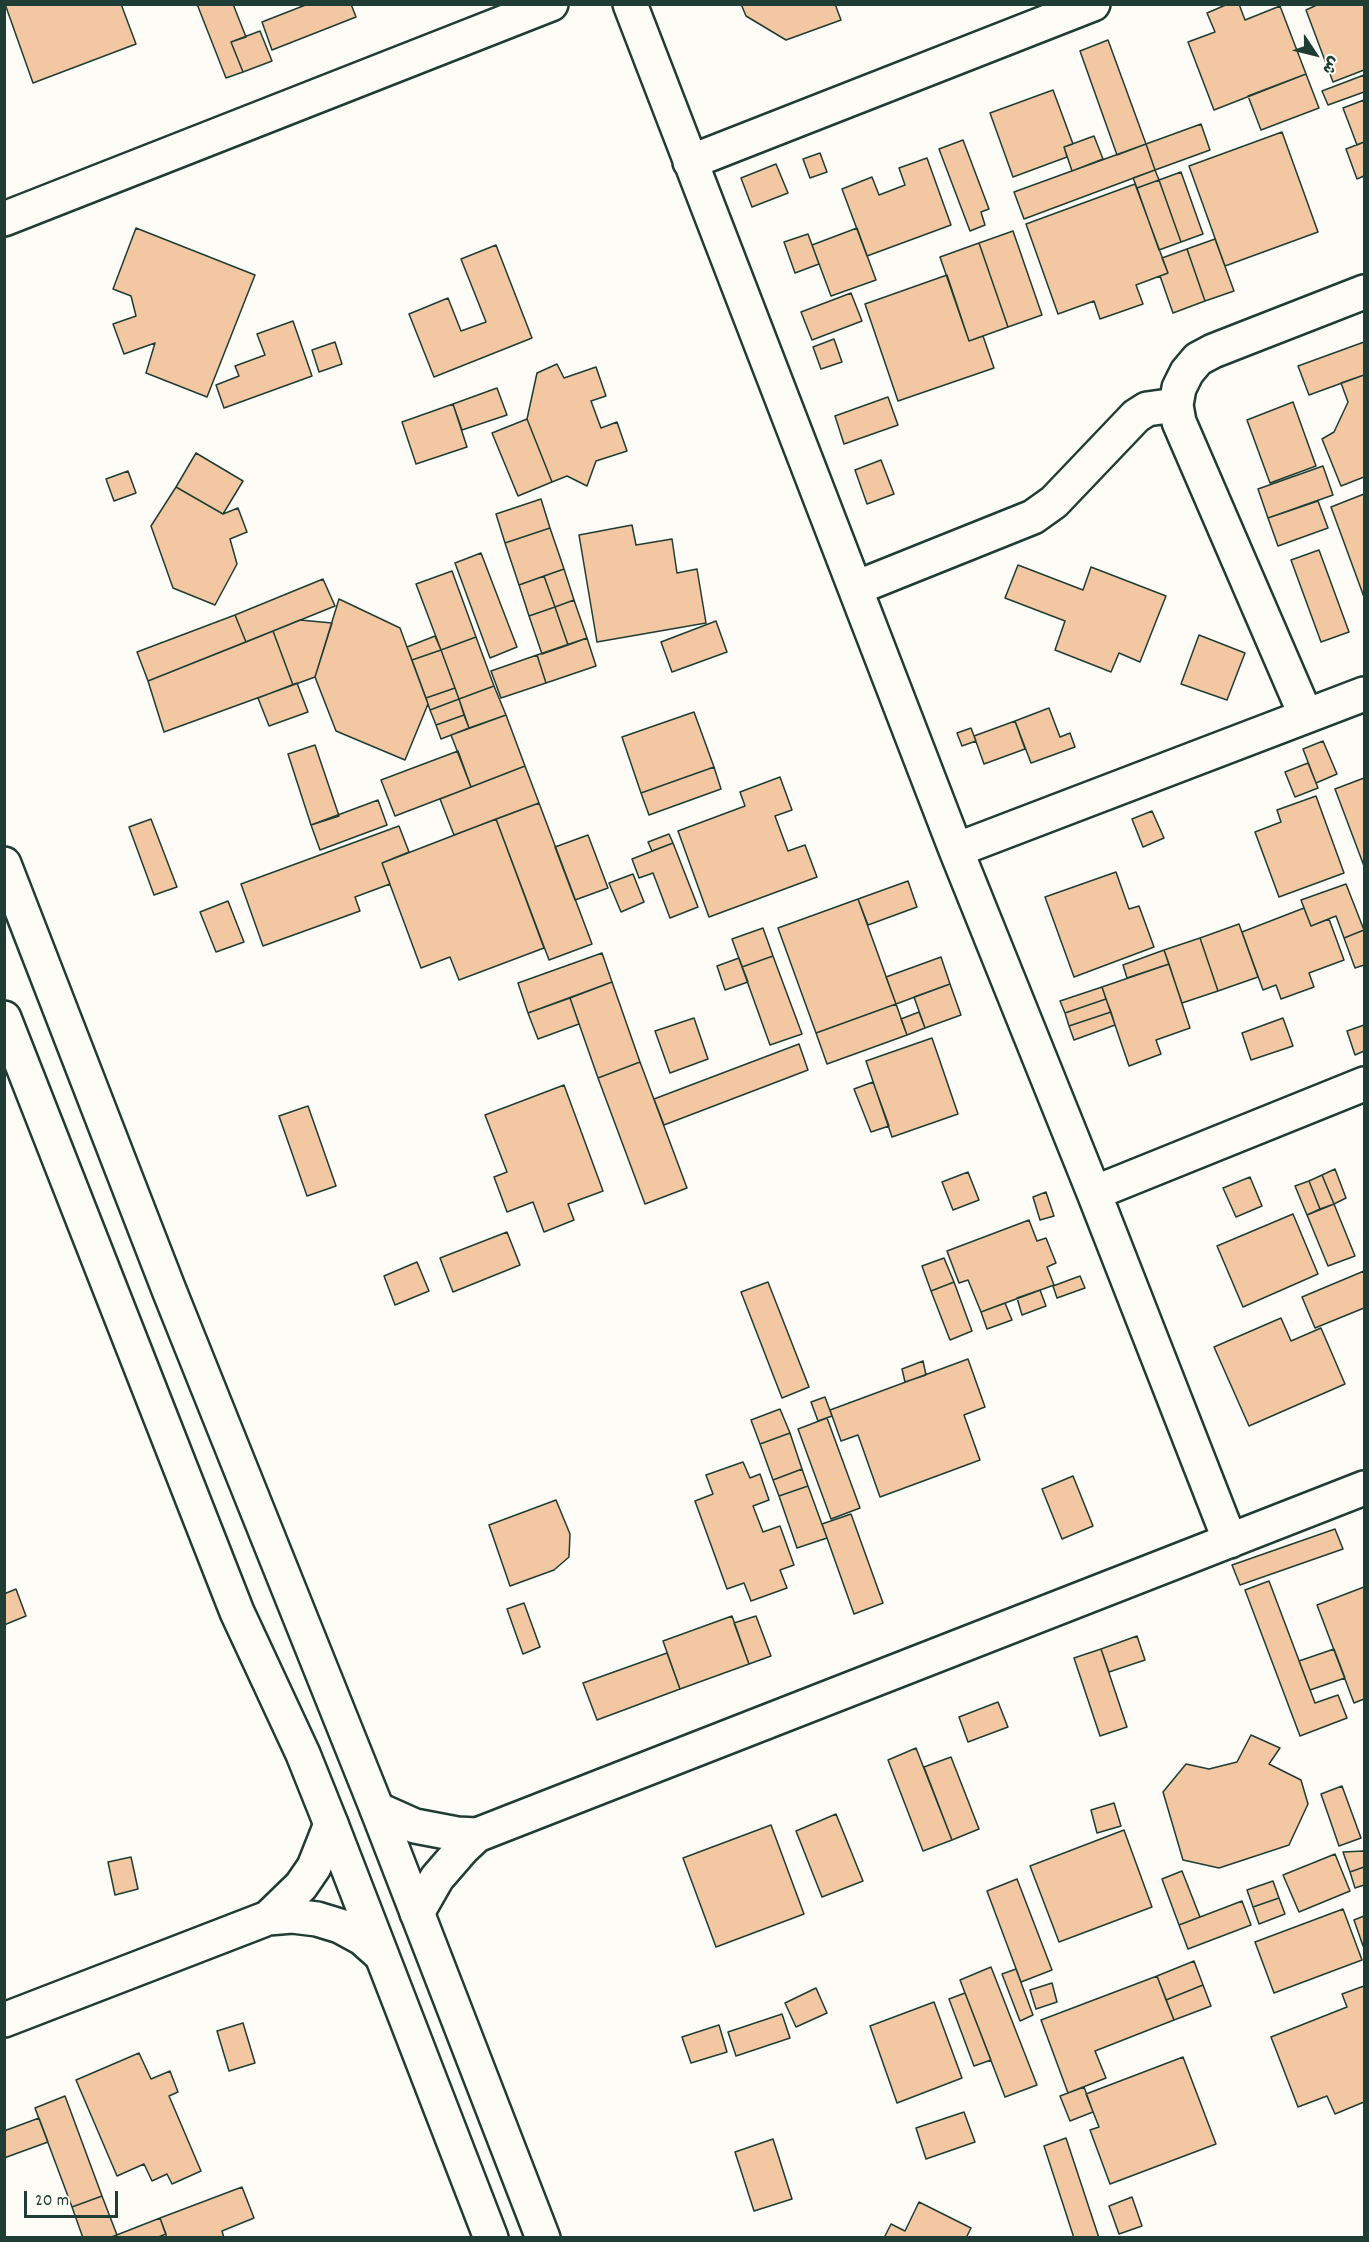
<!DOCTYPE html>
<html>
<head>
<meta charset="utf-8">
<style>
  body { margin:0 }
  #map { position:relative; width:1369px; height:2242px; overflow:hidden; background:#fdfcf7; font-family:Dekko,"Playpen Sans Arabic",sans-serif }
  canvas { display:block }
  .frame { position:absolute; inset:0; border:6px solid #1f3d34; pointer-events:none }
  .north { position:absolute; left:1285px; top:24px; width:60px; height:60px; -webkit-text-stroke:4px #fdfcf7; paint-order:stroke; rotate:125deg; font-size:16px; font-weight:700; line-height:24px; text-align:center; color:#1f3d34 }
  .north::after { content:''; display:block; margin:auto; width:21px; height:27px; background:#1f3d34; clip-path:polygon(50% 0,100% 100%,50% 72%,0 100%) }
  .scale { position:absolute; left:24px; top:2191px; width:94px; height:27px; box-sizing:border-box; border:3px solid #1f3d34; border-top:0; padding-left:8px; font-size:18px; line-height:21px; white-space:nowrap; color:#1f3d34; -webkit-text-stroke:4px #fdfcf7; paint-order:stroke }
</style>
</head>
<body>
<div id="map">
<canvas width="1369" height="2242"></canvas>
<div class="frame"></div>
<div class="north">ش</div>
<div class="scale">20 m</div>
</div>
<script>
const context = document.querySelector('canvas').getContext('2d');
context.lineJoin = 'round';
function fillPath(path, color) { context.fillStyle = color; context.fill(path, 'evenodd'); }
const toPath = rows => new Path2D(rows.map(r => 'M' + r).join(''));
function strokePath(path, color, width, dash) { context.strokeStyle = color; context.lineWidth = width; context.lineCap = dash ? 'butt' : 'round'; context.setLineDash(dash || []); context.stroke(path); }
const building = toPath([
  [5,4,121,4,136,44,33,83,5,4],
  [197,4,233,4,246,37,231,42,243,72,226,78,197,4],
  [308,4,351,4,356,17,272,50,262,22,308,4],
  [741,4,835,4,841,20,786,40,746,16,741,4],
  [1228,4,1239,4,1245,20,1280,6,1306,74,1214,110,1188,42,1215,32,1207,13,1228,4],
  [1319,4,1364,4,1364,70,1333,82,1306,10,1319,4],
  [260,31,272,61,243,72,231,42,260,31],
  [1108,40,1146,144,1117,155,1080,51,1108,40],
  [1306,74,1319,108,1261,130,1248,96,1306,74],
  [1364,75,1364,92,1328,105,1322,91,1364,75],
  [1053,90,1073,144,1064,147,1067,157,1013,177,990,113,1053,90],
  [1364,100,1364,142,1357,145,1343,108,1364,100],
  [1201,124,1210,150,1155,170,1146,144,1201,124],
  [1282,132,1318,232,1225,266,1189,166,1282,132],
  [1094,136,1103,159,1072,171,1064,147,1094,136],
  [963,140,989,209,981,212,985,225,970,231,939,149,963,140],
  [1364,142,1364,176,1357,179,1346,149,1364,142],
  [1146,144,1155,170,1024,219,1014,192,1146,144],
  [820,153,827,172,810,178,803,159,820,153],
  [927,158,951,225,867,256,842,189,872,177,879,195,905,185,899,168,927,158],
  [776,164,788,193,752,207,741,178,776,164],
  [1155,170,1159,180,1137,188,1133,178,1155,170],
  [1181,172,1203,234,1181,242,1159,180,1181,172],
  [1159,180,1181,242,1159,250,1137,188,1159,180],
  [1135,184,1168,273,1136,285,1143,304,1100,319,1094,301,1058,314,1026,224,1135,184],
  [136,228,255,275,207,397,146,373,155,343,124,354,113,324,136,316,131,296,113,289,136,228],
  [857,228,876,280,831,296,812,245,857,228],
  [1013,231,1042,315,1008,327,979,243,1013,231],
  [808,234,819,264,795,273,784,242,808,234],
  [1215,239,1234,291,1205,301,1187,249,1215,239],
  [979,243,1008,327,969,341,940,257,979,243],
  [496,245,532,338,434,377,409,314,448,298,461,331,486,322,461,259,496,245],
  [1187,249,1205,301,1173,313,1160,276,1168,273,1162,258,1187,249],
  [947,275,969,341,983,336,994,368,898,401,865,304,947,275],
  [851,293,862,321,812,340,801,312,851,293],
  [293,321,312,376,224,408,216,385,239,376,235,366,265,355,257,334,293,321],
  [834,339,842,362,821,369,813,347,834,339],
  [335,342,342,364,319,372,312,350,335,342],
  [1364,342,1364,375,1309,395,1298,366,1364,342],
  [557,364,564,378,596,367,606,396,591,401,601,428,617,422,627,451,596,461,587,486,567,476,552,482,527,419,537,373,557,364],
  [1364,375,1364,477,1341,486,1322,439,1334,432,1348,402,1341,383,1364,375],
  [497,388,507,415,462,430,453,404,497,388],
  [888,397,898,425,844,444,835,416,888,397],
  [1293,402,1316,466,1270,483,1247,420,1293,402],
  [453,404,467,447,416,464,402,422,453,404],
  [527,419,552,482,518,496,492,433,527,419],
  [196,453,243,481,223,514,176,487,196,453],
  [881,460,894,494,867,504,855,470,881,460],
  [1323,466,1333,495,1268,518,1258,489,1323,466],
  [128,471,136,493,114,501,106,479,128,471],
  [176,487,223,514,238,508,247,532,230,539,237,564,215,605,173,588,151,526,176,487],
  [1364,494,1364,597,1331,507,1364,494],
  [541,499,550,528,505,543,496,514,541,499],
  [1318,501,1328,528,1278,546,1268,518,1318,501],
  [632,525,636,545,672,539,677,573,697,569,706,623,597,642,579,535,632,525],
  [550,528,564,569,519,585,505,543,550,528],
  [1319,550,1349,632,1321,642,1291,560,1319,550],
  [481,553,517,647,490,658,455,563,481,553],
  [1018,565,1083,590,1091,567,1166,596,1140,662,1119,653,1111,672,1055,650,1065,621,1005,598,1018,565],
  [564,569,574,600,555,607,544,576,564,569],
  [452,571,476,637,441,650,416,584,452,571],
  [544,576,555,607,529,616,519,585,544,576],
  [323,579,335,606,246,642,235,615,323,579],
  [339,599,400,628,428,704,405,760,336,731,315,677,339,599],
  [574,600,587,638,568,645,555,607,574,600],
  [555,607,568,645,542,654,529,616,555,607],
  [235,615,246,642,148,681,137,652,235,615],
  [300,620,332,623,315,677,293,685,273,631,300,620],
  [716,621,727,652,672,672,661,642,716,621],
  [273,631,293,685,164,732,148,681,273,631],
  [1199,635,1245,653,1227,700,1181,684,1199,635],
  [435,636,441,650,412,660,407,647,435,636],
  [476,637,494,686,459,699,441,650,476,637],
  [587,638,596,666,546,683,537,655,587,638],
  [441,650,455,688,426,698,412,660,441,650],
  [537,655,546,683,501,698,491,671,537,655],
  [297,683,308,712,269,726,258,698,297,683],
  [494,686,506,715,469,728,459,699,494,686],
  [455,688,459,699,430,710,426,698,455,688],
  [459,699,464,715,436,725,430,710,459,699],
  [1049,708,1060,737,1070,733,1075,747,1031,763,1015,721,1049,708],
  [694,712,714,767,641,793,622,737,694,712],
  [464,715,469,728,441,739,436,725,464,715],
  [506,715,525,766,471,787,451,735,506,715],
  [1015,721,1025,749,984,764,974,736,1015,721],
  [971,728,976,741,962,746,957,733,971,728],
  [1323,741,1337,774,1316,783,1303,749,1323,741],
  [315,745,339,816,311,825,288,754,315,745],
  [458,751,471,787,395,816,381,780,458,751],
  [1308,763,1318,788,1295,797,1285,772,1308,763],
  [525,766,539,803,454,835,440,799,525,766],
  [714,767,721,789,649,815,641,793,714,767],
  [780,777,792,810,775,816,788,851,805,845,817,877,709,917,678,831,745,806,740,792,780,777],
  [1364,778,1364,866,1335,789,1364,778],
  [1316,796,1344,873,1279,897,1255,832,1281,822,1277,810,1316,796],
  [378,800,387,825,320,850,311,825,378,800],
  [539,803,592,944,549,960,496,819,539,803],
  [1152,811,1164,838,1143,847,1132,819,1152,811],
  [151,819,177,887,154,895,129,827,151,819],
  [496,819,544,948,459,980,450,957,421,968,382,863,496,819],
  [399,826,409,852,382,863,390,884,355,897,360,911,263,946,241,884,399,826],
  [669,834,673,843,652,851,648,842,669,834],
  [588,835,608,888,575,900,555,847,588,835],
  [673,843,698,907,670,918,653,873,639,878,632,859,673,843],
  [1116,872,1129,909,1139,906,1154,947,1074,977,1045,897,1116,872],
  [633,874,644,902,621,912,609,883,633,874],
  [908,881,917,907,868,925,858,899,908,881],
  [1346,884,1364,930,1344,938,1336,916,1311,926,1301,900,1346,884],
  [858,899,896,1004,816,1033,778,928,858,899],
  [228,901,244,942,216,952,200,912,228,901],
  [1304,908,1311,926,1329,919,1344,960,1309,973,1314,987,1281,999,1276,985,1263,990,1242,932,1304,908],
  [1239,924,1258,977,1218,991,1200,938,1239,924],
  [763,928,773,956,742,967,732,939,763,928],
  [1364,930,1364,965,1355,968,1344,938,1364,930],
  [1200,938,1218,991,1182,1003,1164,950,1200,938],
  [1164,950,1169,964,1127,978,1123,965,1164,950],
  [602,953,612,982,528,1013,518,983,602,953],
  [773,956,802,1034,770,1045,742,967,773,956],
  [941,957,950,984,896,1004,886,977,941,957],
  [739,958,748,982,725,990,717,966,739,958],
  [1169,964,1190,1028,1156,1040,1161,1054,1129,1066,1102,987,1169,964],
  [612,982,640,1062,598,1078,570,998,612,982],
  [950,984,961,1015,925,1028,914,997,950,984],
  [1102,987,1106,999,1065,1013,1060,1001,1102,987],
  [570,998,579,1024,538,1039,528,1013,570,998],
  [1106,999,1111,1012,1069,1026,1065,1013,1106,999],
  [896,1004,907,1035,827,1064,816,1033,896,1004],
  [919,1012,925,1028,907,1035,901,1019,919,1012],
  [1111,1012,1115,1025,1074,1040,1069,1026,1111,1012],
  [694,1018,708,1059,670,1073,655,1031,694,1018],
  [1283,1018,1293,1046,1251,1060,1242,1033,1283,1018],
  [1364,1025,1364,1051,1355,1055,1347,1031,1364,1025],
  [932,1038,958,1114,892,1137,866,1061,932,1038],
  [799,1044,808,1070,664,1125,654,1099,799,1044],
  [640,1062,687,1188,645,1204,598,1078,640,1062],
  [873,1082,889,1126,871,1132,854,1089,873,1082],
  [564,1085,603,1191,568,1204,574,1220,544,1232,533,1202,507,1212,494,1177,507,1172,485,1115,564,1085],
  [308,1106,336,1186,307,1196,279,1116,308,1106],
  [1335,1169,1346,1198,1334,1204,1322,1175,1335,1169],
  [968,1172,979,1200,953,1210,942,1182,968,1172],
  [1322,1175,1334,1204,1320,1209,1309,1181,1322,1175],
  [1250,1177,1262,1206,1236,1217,1223,1188,1250,1177],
  [1309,1181,1320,1209,1307,1215,1295,1186,1309,1181],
  [1046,1192,1054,1216,1040,1220,1033,1197,1046,1192],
  [1334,1204,1355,1256,1328,1266,1307,1215,1334,1204],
  [1293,1214,1318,1274,1243,1307,1217,1246,1293,1214],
  [1029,1220,1037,1241,1046,1238,1056,1263,1047,1267,1054,1285,981,1312,968,1280,959,1283,947,1251,1029,1220],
  [507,1232,520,1265,453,1292,440,1258,507,1232],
  [944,1258,954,1282,931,1291,922,1266,944,1258],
  [417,1262,429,1291,395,1305,384,1276,417,1262],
  [1364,1271,1364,1308,1315,1328,1302,1297,1364,1271],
  [1080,1276,1085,1288,1057,1298,1053,1286,1080,1276],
  [768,1282,809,1387,782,1398,741,1292,768,1282],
  [954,1282,972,1331,950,1340,931,1291,954,1282],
  [1040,1290,1046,1306,1022,1315,1017,1298,1040,1290],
  [1005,1303,1012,1320,987,1329,981,1312,1005,1303],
  [1281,1318,1291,1341,1321,1328,1345,1384,1249,1426,1214,1347,1281,1318],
  [968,1359,985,1407,964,1415,980,1460,880,1497,858,1435,841,1441,830,1410,968,1359],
  [923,1361,926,1375,905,1382,902,1369,923,1361],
  [825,1397,832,1416,818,1421,811,1402,825,1397],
  [780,1409,790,1433,760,1444,751,1420,780,1409],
  [827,1418,860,1508,831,1519,798,1429,827,1418],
  [790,1433,802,1469,773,1480,760,1444,790,1433],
  [743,1462,750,1478,760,1474,769,1500,753,1506,763,1532,780,1526,794,1565,780,1570,787,1588,751,1601,744,1583,727,1589,695,1501,713,1494,706,1475,743,1462],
  [802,1469,808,1486,779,1496,773,1480,802,1469],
  [1073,1476,1093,1526,1062,1539,1042,1489,1073,1476],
  [808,1486,827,1538,797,1548,779,1496,808,1486],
  [556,1500,570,1534,569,1557,554,1570,510,1586,489,1525,556,1500],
  [851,1514,883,1603,854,1614,822,1524,851,1514],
  [1335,1529,1343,1549,1240,1585,1232,1565,1335,1529],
  [1269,1581,1315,1703,1338,1695,1347,1718,1300,1736,1245,1590,1269,1581],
  [1364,1587,1364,1699,1354,1703,1317,1605,1364,1587],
  [16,1589,26,1616,4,1625,4,1594,16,1589],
  [524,1603,540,1647,523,1654,507,1609,524,1603],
  [732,1616,749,1664,680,1689,663,1641,732,1616],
  [756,1616,771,1656,749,1664,734,1623,756,1616],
  [1137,1636,1145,1660,1109,1672,1101,1649,1137,1636],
  [1101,1649,1127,1727,1100,1736,1074,1658,1101,1649],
  [1334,1649,1345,1678,1310,1690,1299,1661,1334,1649],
  [667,1653,680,1689,597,1720,583,1683,667,1653],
  [998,1702,1008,1727,968,1742,959,1717,998,1702],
  [1251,1735,1280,1748,1269,1764,1301,1780,1308,1804,1289,1845,1219,1868,1183,1860,1163,1792,1186,1764,1209,1769,1237,1762,1251,1735],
  [916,1748,952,1840,923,1851,888,1760,916,1748],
  [951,1757,979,1829,952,1840,924,1767,951,1757],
  [1342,1786,1361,1838,1339,1846,1321,1794,1342,1786],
  [1114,1803,1121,1826,1097,1833,1091,1810,1114,1803],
  [836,1814,863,1881,822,1897,796,1831,836,1814],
  [771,1825,804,1914,716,1947,683,1858,771,1825],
  [1124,1830,1152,1907,1059,1942,1030,1866,1124,1830],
  [1364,1851,1364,1867,1350,1872,1343,1852,1364,1851],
  [1335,1854,1350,1891,1299,1912,1283,1875,1335,1854],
  [131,1857,138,1889,115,1895,108,1862,131,1857],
  [1364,1867,1364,1885,1355,1888,1350,1872,1364,1867],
  [1182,1871,1200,1917,1179,1925,1162,1879,1182,1871],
  [1017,1879,1052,1970,1021,1982,987,1891,1017,1879],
  [1273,1881,1279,1898,1253,1907,1247,1890,1273,1881],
  [1279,1898,1285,1914,1259,1924,1253,1907,1279,1898],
  [1242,1901,1251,1925,1188,1949,1179,1925,1242,1901],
  [1343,1909,1362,1960,1274,1993,1255,1942,1343,1909],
  [1364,1916,1364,1945,1363,1946,1354,1920,1364,1916],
  [1194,1961,1203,1985,1166,2000,1157,1976,1194,1961],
  [991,1967,1037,2085,1005,2097,960,1980,991,1967],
  [1016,1969,1033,2015,1020,2021,1002,1974,1016,1969],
  [1157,1976,1174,2020,1095,2051,1106,2078,1068,2093,1041,2020,1157,1976],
  [1052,1983,1057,2002,1036,2009,1030,1990,1052,1983],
  [1203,1985,1211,2006,1174,2020,1166,2000,1203,1985],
  [1364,1986,1364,2102,1335,2114,1327,2096,1298,2107,1271,2037,1347,2007,1342,1994,1364,1986],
  [816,1988,827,2013,796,2027,785,2003,816,1988],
  [965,1993,991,2060,974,2066,949,1999,965,1993],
  [934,2002,962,2078,897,2103,870,2026,934,2002],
  [782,2014,790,2038,736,2056,728,2032,782,2014],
  [243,2023,255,2063,229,2071,217,2031,243,2023],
  [719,2025,727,2052,691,2063,682,2037,719,2025],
  [139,2053,151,2079,170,2071,178,2092,169,2096,201,2171,172,2184,167,2174,152,2181,144,2164,117,2176,76,2080,139,2053],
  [1183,2057,1216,2144,1110,2184,1090,2130,1099,2127,1086,2094,1183,2057],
  [1084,2087,1093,2112,1070,2121,1060,2096,1084,2087],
  [65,2096,102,2196,72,2207,35,2108,65,2096],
  [964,2112,975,2142,926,2159,916,2128,964,2112],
  [39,2118,48,2142,4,2158,4,2131,39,2118],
  [1066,2138,1099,2238,1074,2238,1044,2146,1066,2138],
  [773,2139,792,2199,754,2211,735,2152,773,2139],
  [242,2187,254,2218,222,2231,224,2238,167,2238,160,2218,242,2187],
  [102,2196,117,2235,109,2238,83,2238,72,2207,102,2196],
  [1132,2197,1142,2226,1119,2234,1109,2206,1132,2197],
  [919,2202,971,2228,966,2238,884,2238,891,2224,905,2231,919,2202],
  [160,2218,166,2234,156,2238,109,2238,160,2218]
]);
const street = toPath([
  [630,4,956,850,1094,1193,1230,1541],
  [690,162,1093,4],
  [4,219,551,4],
  [856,588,1033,517,1054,502,1136,416,1147,409,1176,405],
  [1306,716,1179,422,1176,405,1179,388,1187,372,1198,359,1213,351,1364,292],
  [956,850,1364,694],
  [1094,1193,1364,1084],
  [377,1809,415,1826,457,1834,477,1835],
  [417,1913,437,1878,463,1848,477,1835,1364,1488],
  [268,1918,301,1886,314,1867,331,1824],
  [4,2020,268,1918,292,1916,317,1919,340,1926,362,1938,380,1954]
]);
const secondary = toPath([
  [4,864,169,1290,377,1809,543,2238],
  [4,1018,237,1612,303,1754,331,1824,491,2238]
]);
fillPath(building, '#f2c7a1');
strokePath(building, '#1f3d34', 1.5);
strokePath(street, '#1f3d34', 38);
strokePath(secondary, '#1f3d34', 38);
strokePath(street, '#fdfcf7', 33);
strokePath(secondary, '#fdfcf7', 33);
</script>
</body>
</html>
